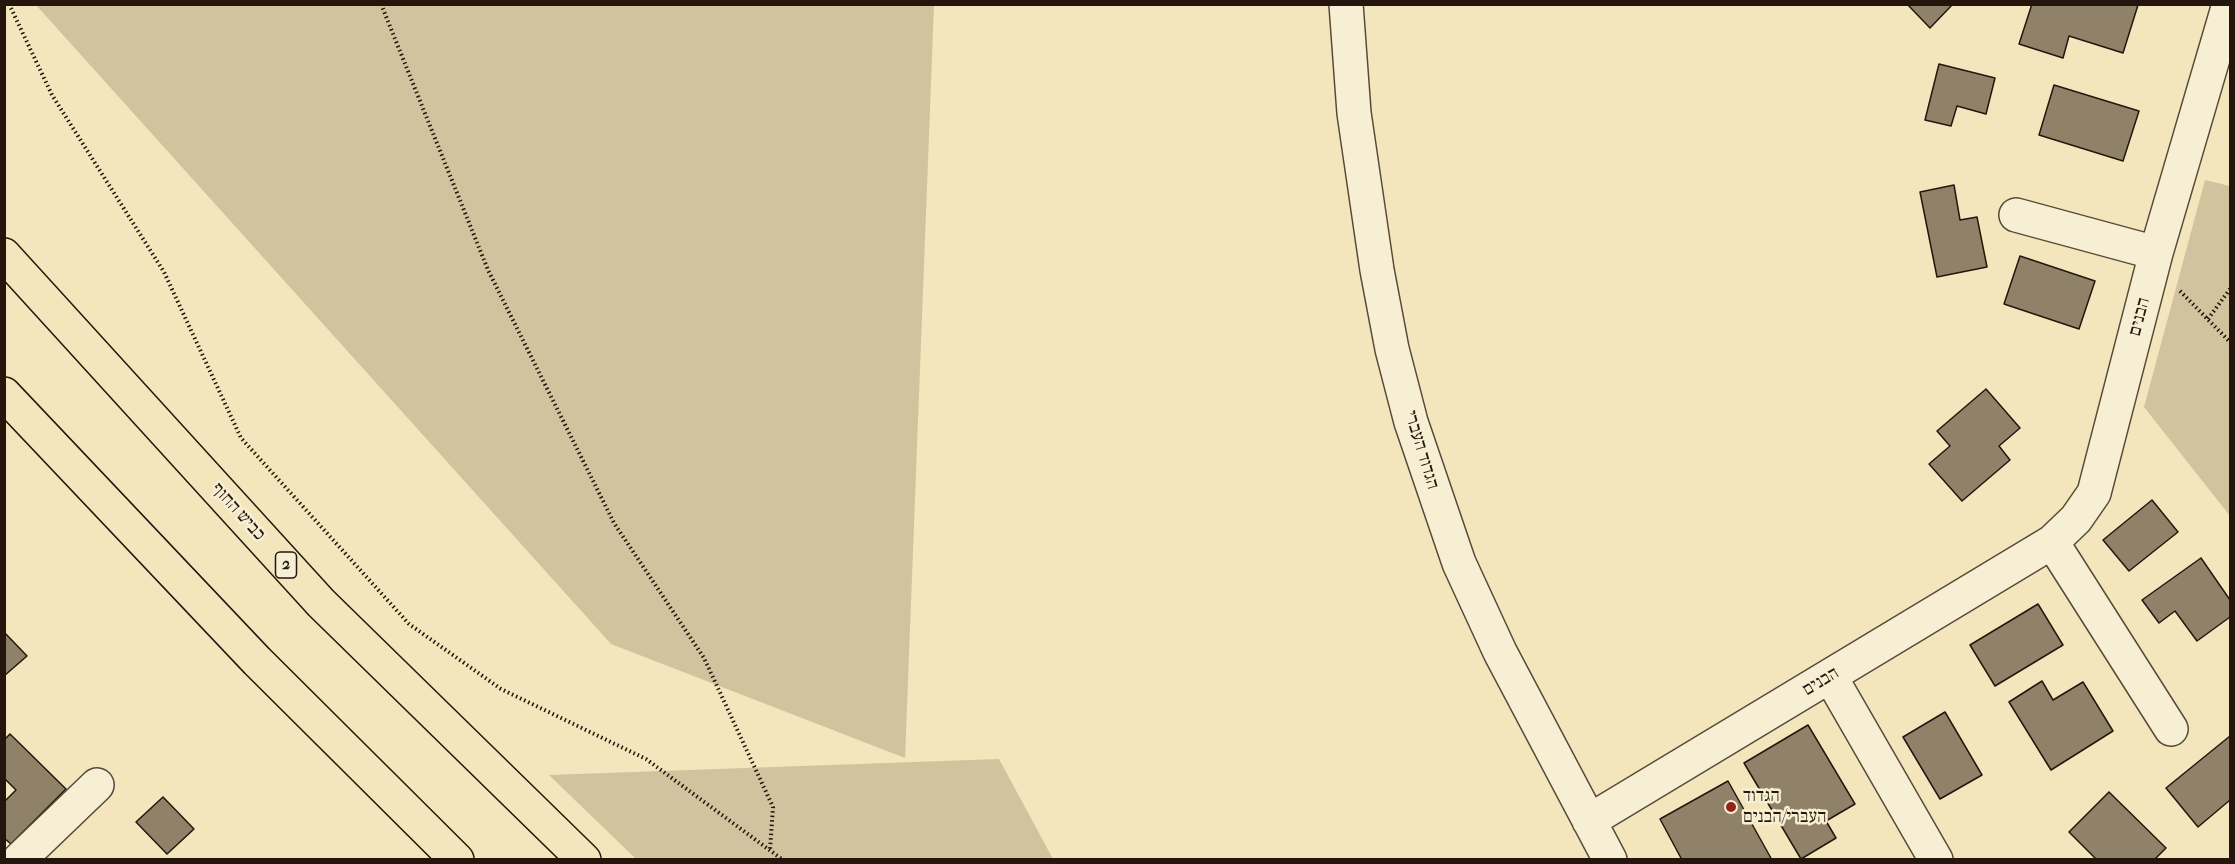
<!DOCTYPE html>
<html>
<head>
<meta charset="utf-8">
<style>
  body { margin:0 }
  #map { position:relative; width:2235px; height:864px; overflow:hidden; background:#f3e6bc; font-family:"IM FELL French Canon",serif }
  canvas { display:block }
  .frame { position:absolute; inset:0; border:6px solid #24160d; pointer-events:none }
</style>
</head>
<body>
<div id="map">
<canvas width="2235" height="864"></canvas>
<div class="frame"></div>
</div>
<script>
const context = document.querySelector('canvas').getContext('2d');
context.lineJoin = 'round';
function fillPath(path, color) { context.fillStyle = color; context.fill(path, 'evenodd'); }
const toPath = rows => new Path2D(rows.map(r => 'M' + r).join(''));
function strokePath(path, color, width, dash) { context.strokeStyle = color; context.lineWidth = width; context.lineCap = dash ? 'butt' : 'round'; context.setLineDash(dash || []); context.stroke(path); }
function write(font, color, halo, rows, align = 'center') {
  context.font = font + ' "IM FELL French Canon","Frank Ruhl Libre",serif'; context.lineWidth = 5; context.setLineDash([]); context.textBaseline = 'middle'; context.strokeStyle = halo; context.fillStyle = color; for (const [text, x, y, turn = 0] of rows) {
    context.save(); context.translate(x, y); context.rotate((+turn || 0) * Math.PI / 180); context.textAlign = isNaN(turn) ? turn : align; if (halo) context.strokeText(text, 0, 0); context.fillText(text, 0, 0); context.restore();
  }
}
const green = toPath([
  [36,5,934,5,905,758,611,644],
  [2205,180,2230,186,2230,516,2144,407],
  [999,759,1053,859,636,859,549,775]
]);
const building = toPath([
  [1907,4,1953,4,1930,28,1907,4],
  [2032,4,2138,4,2138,5,2123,53,2069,36,2063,58,2019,44,2032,4],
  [1939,64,1995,78,1986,114,1957,106,1951,126,1925,120,1939,64],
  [2054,85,2139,111,2123,161,2039,135,2054,85],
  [1954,185,1960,220,1977,217,1987,267,1937,277,1920,192,1954,185],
  [2020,256,2095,281,2079,329,2004,304,2020,256],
  [1986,389,2020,428,1999,446,2010,460,1962,501,1929,464,1950,446,1937,431,1986,389],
  [2152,500,2178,532,2129,571,2103,540,2152,500],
  [2201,558,2230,600,2230,617,2197,641,2175,611,2159,623,2142,600,2201,558],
  [2038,604,2063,645,1995,686,1970,645,2038,604],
  [4,632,27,656,4,676,4,632],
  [2042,681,2053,700,2083,682,2113,731,2051,770,2009,702,2042,681],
  [1945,712,1982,775,1940,799,1903,737,1945,712],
  [1808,725,1855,804,1826,821,1836,838,1801,859,1744,763,1808,725],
  [10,734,66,789,11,844,4,838,4,802,16,790,4,778,4,740,10,734],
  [2230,736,2230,800,2198,827,2166,788,2230,736],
  [1728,781,1772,860,1682,860,1660,819,1728,781],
  [2109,792,2166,848,2154,860,2097,860,2069,832,2109,792],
  [163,797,194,829,167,854,136,822,163,797]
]);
const path = toPath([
  [9,4,52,95,164,272,241,438,409,624,501,689,646,759,783,860],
  [381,4,488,270,614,523,704,658,773,807,770,850],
  [2180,291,2230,342],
  [2208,319,2230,289]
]);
const minor = toPath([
  [1346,4,1354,113,1377,270,1392,349,1411,422,1459,563,1500,652,1610,860],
  [2016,215,2156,253],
  [2052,542,2171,729],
  [1830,676,1936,860],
  [1589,821,2052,542,2076,519,2094,493,2156,253,2229,4],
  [19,860,97,785]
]);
const highway = toPath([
  [4,255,321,603,584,860],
  [4,394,257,661,457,860]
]);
const markers = [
  [1731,807,6,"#8f2418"]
];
const shields = [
  [286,565,21]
];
const shieldNames = [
  ["2",286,565]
];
const streetNames = [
  ["הבנים",2140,317,-75],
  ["הגדוד העברי",1421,450,73],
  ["כביש החוף",238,512,48],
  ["הבנים",1821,682,-31]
];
const poiNames = [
  ["הגדוד",1743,797],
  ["העברי/הבנים",1743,818]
];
fillPath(green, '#d0c39e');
fillPath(building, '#908268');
strokePath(building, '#24160d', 1.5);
strokePath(minor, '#584a39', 36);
strokePath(highway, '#24160d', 36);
strokePath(path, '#24160d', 4, [1.5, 3]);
strokePath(minor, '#f7efd3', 33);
strokePath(highway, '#f3e6bc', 33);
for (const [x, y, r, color] of markers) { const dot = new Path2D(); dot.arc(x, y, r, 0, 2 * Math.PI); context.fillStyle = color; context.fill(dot); strokePath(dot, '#f7efd3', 2); }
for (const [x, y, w] of shields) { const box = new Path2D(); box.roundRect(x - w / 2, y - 13, w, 26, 4.5); context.fillStyle = '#f7efd3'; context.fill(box); strokePath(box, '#24160d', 1.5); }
write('bold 16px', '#24160d', null, shieldNames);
write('18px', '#24160d', '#f7efd3', streetNames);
write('18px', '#24160d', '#f7efd3', poiNames, 'left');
</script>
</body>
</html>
